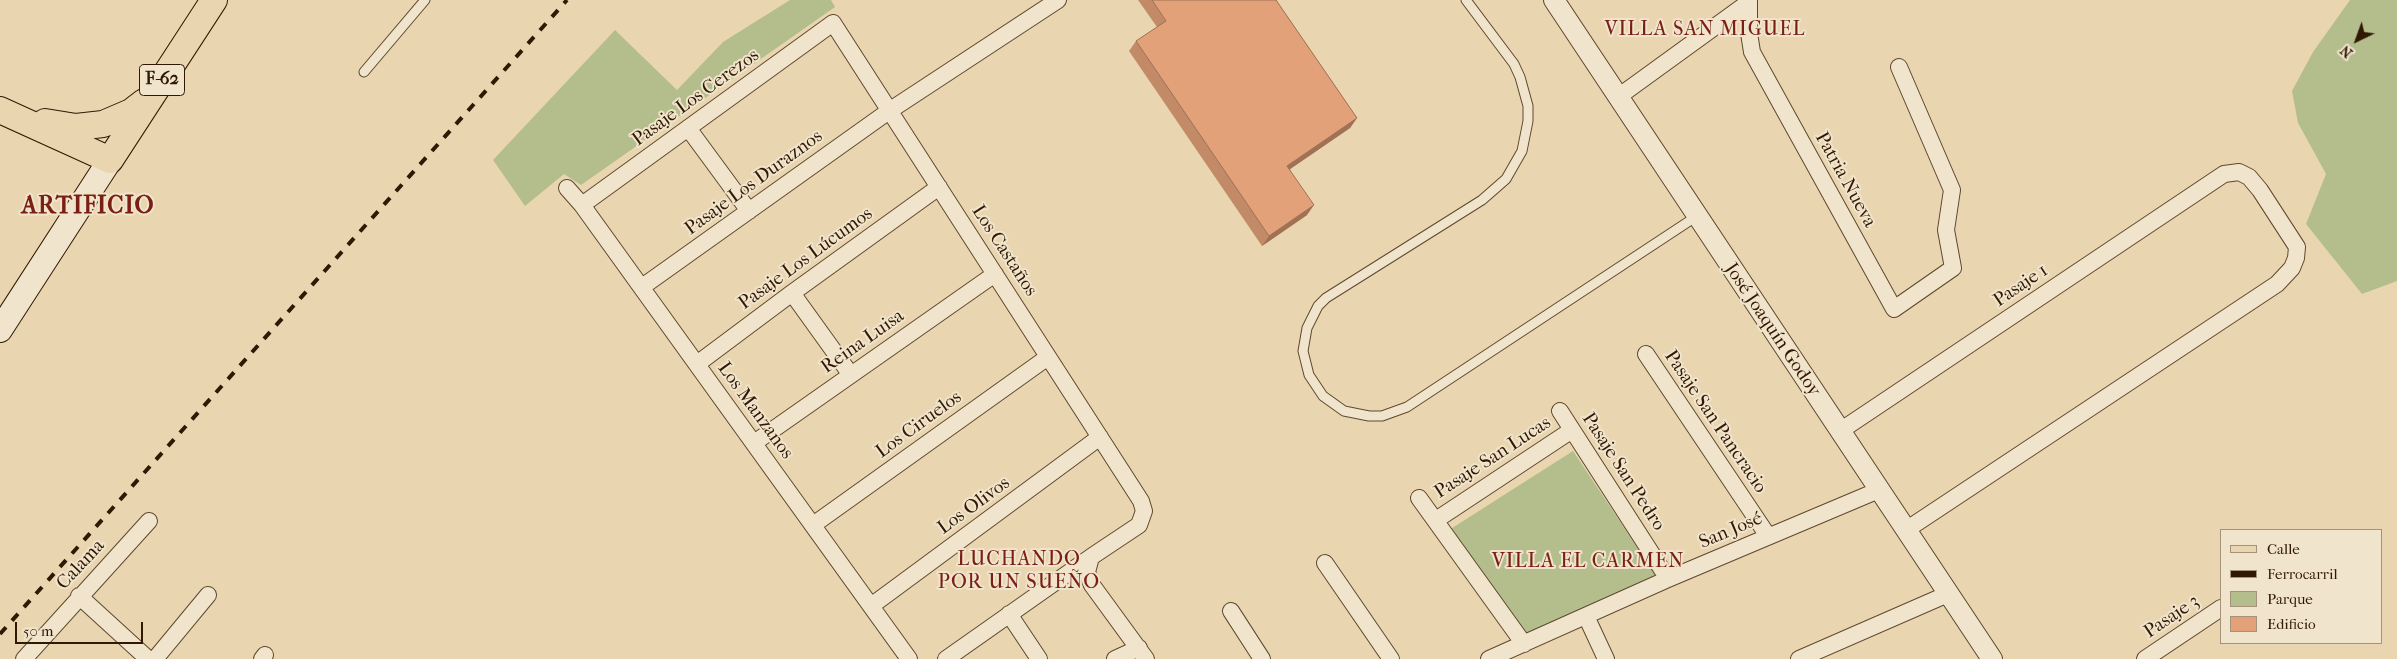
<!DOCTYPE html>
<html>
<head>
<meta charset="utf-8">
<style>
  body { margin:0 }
  #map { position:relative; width:2397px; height:659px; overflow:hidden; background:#e9d6b0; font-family:"IM FELL French Canon",serif }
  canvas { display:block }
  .legend { position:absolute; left:2220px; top:529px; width:162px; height:115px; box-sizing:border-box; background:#f1e4cc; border:1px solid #a4927b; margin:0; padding:6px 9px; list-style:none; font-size:15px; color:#301802 }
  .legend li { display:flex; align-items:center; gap:10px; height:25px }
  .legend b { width:25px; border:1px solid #a4927b }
  .north { position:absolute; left:2332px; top:15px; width:50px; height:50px; -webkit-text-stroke:4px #f1e4cc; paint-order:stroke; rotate:222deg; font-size:14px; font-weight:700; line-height:20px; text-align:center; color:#301802 }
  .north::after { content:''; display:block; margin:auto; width:18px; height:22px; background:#301802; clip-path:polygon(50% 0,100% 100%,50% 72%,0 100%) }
  .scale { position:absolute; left:15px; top:622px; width:128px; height:22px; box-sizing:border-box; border:2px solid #301802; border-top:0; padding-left:6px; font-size:15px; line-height:18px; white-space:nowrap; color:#301802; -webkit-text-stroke:4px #f1e4cc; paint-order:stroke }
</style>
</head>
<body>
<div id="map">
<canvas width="2397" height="659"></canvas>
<ul class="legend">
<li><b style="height:6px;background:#e9d6b0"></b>Calle</li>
<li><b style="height:6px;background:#301802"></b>Ferrocarril</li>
<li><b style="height:14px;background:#b4be8d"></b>Parque</li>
<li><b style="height:14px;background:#e3a179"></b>Edificio</li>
</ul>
<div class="north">N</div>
<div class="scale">50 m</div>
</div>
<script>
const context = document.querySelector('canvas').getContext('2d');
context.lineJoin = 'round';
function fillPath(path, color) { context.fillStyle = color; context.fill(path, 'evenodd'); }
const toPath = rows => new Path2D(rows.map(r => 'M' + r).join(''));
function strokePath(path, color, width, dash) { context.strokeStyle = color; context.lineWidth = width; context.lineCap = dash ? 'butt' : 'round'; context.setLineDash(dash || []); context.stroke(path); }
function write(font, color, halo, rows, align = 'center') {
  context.font = font + ' "IM FELL French Canon",serif'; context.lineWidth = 4; context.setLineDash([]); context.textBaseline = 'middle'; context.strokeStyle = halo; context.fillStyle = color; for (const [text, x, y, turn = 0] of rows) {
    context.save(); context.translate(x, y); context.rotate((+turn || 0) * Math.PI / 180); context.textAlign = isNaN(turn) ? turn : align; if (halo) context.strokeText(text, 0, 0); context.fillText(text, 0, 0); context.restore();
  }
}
const green = toPath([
  [790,0,831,0,835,7,581,185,564,174,525,206,493,160,615,30,677,90,723,42],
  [2350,0,2397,0,2397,281,2362,294,2306,224,2326,174,2298,123,2292,91,2313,52],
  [1573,451,1657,577,1522,639,1449,530]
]);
const service = toPath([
  [1466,0,1514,64,1520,77,1528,106,1528,121,1522,151,1506,179,1482,200,1326,298,1318,306,1307,328,1303,351,1309,375,1323,396,1344,411,1369,416,1382,416,1407,407,1697,216],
  [364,72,425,0]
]);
const minor = toPath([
  [1749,0,1749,33,1752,52,1894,309,1953,268,1946,230,1952,190,1899,67],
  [1618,97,1749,2],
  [688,128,749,211],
  [567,188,582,205,909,659],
  [582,205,833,23,1141,501,1144,511,1139,525,1091,557,1087,572,1092,585,1146,659],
  [642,287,889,111,1058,0],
  [792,293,851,375],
  [1646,354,1768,536],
  [697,364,792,293,939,187],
  [1560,411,1668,579],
  [1840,431,2224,174,2239,172,2249,177,2260,190,2297,247,2296,258,2292,268,2277,284,1906,530],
  [754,443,995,274],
  [1419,498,1524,644],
  [1436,520,1572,430],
  [813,525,1048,357],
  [1325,563,1391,659],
  [79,596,148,659],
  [871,606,1100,437],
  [1231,611,1262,659],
  [1009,614,1039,659],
  [1586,616,1606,659],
  [24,659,149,521],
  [155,659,208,595],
  [262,659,265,655],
  [946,659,1091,557],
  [1115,659,1139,648],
  [1489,659,1668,579,1879,490],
  [1799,659,1948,594],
  [2145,659,2221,608]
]);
const tertiary = toPath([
  [1554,0,1992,659]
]);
const secondary = toPath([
  [0,330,110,160]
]);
const primary = toPath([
  [0,110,110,160,214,0],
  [45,122,76,127,103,124,131,112,144,102]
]);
const rail = toPath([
  [0,634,567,0]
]);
const wall = toPath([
  [1138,0,1276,0,1357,118,1350,128,1290,169,1307,215,1262,246,1129,51,1136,41,1157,27]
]);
const shadedWall = toPath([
  [1357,118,1350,128,1280,176,1287,166],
  [1314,205,1307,215,1262,246,1269,236]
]);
const building = toPath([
  [1152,0,1276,0,1357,118,1287,166,1314,205,1269,236,1136,41,1166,21,1152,0]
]);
const shields = [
  [162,80,45]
];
const shieldNames = [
  ["F-62",162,80]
];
const streetNames = [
  ["Pasaje Los Cerezos",696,98,-36],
  ["Patria Nueva",1845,180,61],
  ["Pasaje Los Duraznos",754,183,-36],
  ["Los Castaños",1004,251,57],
  ["Pasaje Los Lúcumos",806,259,-36],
  ["Pasaje 1",2021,286,-34],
  ["José Joaquín Godoy",1772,330,56],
  ["Reina Luisa",863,342,-35],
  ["Los Manzanos",755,411,54],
  ["Pasaje San Pancracio",1715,422,56],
  ["Los Ciruelos",919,425,-36],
  ["Pasaje San Lucas",1493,458,-33],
  ["Pasaje San Pedro",1623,472,57],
  ["Los Olivos",974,506,-36],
  ["San José",1731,531,-23],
  ["Calama",81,565,-47],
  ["Pasaje 3",2172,617,-34]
];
const neighbourhoodNames = [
  ["VILLA SAN MIGUEL",1705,30],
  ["LUCHANDO",1019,560],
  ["POR UN SUEÑO",1019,583],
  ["VILLA EL CARMEN",1588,562]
];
const districtNames = [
  ["ARTIFICIO",88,207]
];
fillPath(green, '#b4be8d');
strokePath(service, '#5e482e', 11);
strokePath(minor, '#5e482e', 18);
strokePath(tertiary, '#5e482e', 22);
strokePath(secondary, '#301802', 26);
strokePath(primary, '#301802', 28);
strokePath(service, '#f1e4cc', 9);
strokePath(minor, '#f1e4cc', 16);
strokePath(tertiary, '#f1e4cc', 20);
strokePath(secondary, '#f1e4cc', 24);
strokePath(primary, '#e9d6b0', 26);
strokePath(rail, '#301802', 4, [9, 9]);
fillPath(wall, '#c38a68');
fillPath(shadedWall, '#9f7155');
fillPath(building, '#e3a179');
strokePath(building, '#9f7155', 1);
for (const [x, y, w] of shields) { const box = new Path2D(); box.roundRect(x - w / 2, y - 15.5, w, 31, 4); context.fillStyle = '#f1e4cc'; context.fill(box); strokePath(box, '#301802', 1); }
write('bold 18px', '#301802', null, shieldNames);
write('19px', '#301802', '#f1e4cc', streetNames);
context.letterSpacing = '1px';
write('20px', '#7a1f14', '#f1e4cc', neighbourhoodNames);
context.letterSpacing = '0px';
context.letterSpacing = '1px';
write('bold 24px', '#7a1f14', '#f1e4cc', districtNames);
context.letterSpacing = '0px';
</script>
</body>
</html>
